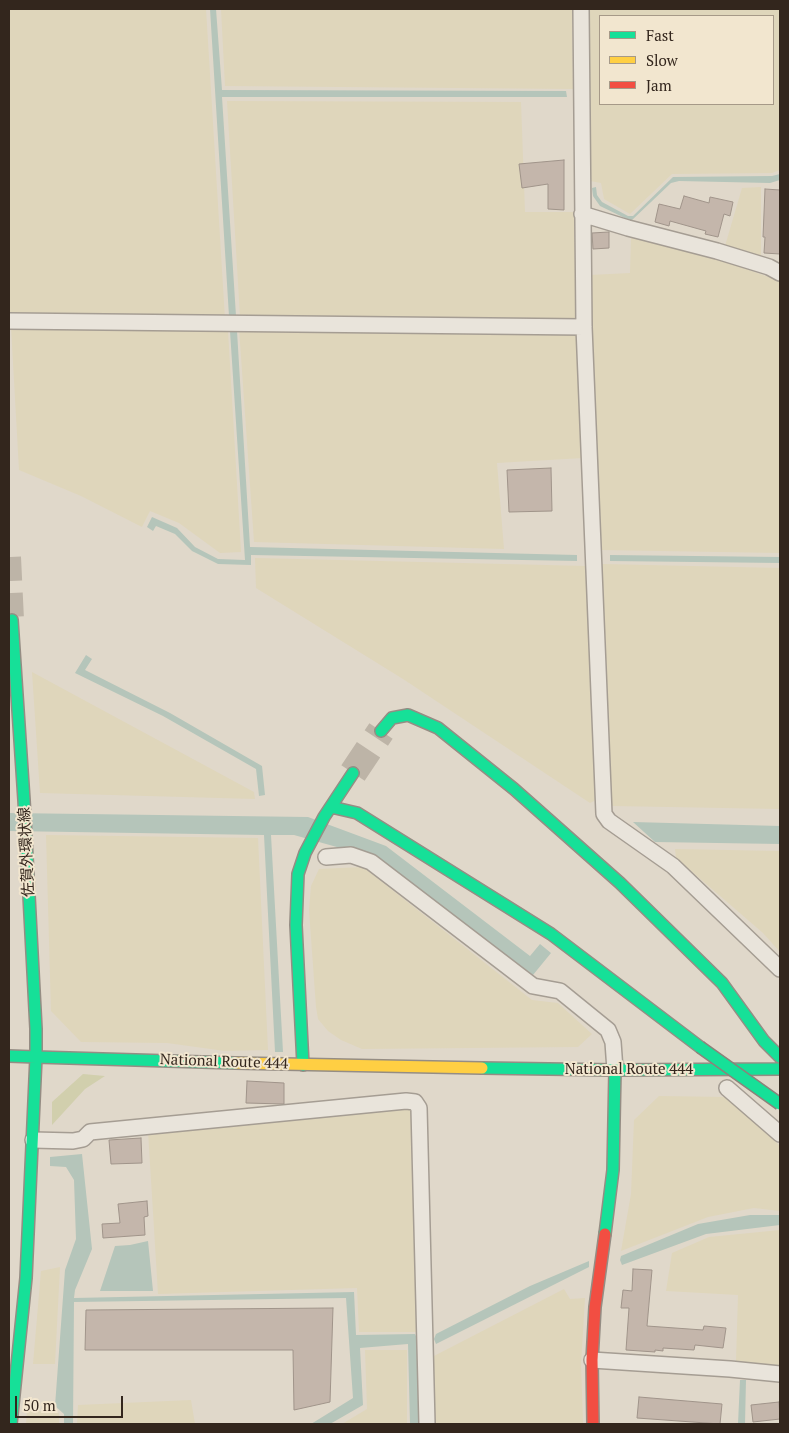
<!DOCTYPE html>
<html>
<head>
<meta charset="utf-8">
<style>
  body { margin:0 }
  #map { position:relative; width:789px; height:1433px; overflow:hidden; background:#e0d8ca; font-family:"PT Serif",serif }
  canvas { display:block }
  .frame { position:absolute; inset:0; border:10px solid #33261d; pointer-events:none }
  .legend { position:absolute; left:599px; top:15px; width:175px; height:90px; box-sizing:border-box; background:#f2e6cf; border:1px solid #a69988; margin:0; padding:6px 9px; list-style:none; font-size:15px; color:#33261d }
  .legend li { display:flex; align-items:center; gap:10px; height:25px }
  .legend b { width:25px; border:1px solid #a69988 }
  .scale { position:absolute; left:15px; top:1396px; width:108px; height:22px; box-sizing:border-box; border:2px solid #33261d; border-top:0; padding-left:6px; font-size:15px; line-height:18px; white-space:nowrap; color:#33261d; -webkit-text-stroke:4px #f2e6cf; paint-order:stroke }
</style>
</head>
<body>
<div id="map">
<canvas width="789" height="1433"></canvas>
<div class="frame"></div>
<ul class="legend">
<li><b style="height:6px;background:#16e098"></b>Fast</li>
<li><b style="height:6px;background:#ffcf43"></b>Slow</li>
<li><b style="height:6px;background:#f24e42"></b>Jam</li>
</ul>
<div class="scale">50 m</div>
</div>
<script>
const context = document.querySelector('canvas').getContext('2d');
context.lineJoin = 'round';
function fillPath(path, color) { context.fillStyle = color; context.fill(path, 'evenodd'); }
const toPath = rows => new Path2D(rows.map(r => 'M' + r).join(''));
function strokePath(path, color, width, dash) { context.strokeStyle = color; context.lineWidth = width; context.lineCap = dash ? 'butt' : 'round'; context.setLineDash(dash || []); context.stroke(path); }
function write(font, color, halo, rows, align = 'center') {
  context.font = font + ' "PT Serif","Noto Sans JP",serif'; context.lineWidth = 4; context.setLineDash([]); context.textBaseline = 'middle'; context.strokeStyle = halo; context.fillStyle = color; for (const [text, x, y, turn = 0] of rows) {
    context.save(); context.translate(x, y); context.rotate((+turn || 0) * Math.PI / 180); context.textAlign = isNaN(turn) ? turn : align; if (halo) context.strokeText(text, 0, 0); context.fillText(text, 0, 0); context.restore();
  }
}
const farmland = toPath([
  [9,9,206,9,225,319,10,315],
  [221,9,572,9,573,89,225,86],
  [586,9,780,9,780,170,772,173,672,174,630,214,604,199,601,183,590,181,586,158],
  [600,16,773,16,773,104,600,104],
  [227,101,521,102,525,212,574,212,577,322,240,316],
  [761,187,761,257,725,246,742,188],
  [631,238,715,258,780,281,780,553,601,550,590,275,630,273],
  [11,327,228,331,241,552,220,553,179,523,150,511,142,527,81,496,19,470],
  [239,328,578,333,583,458,497,463,504,549,254,542],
  [255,558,587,566,598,799,590,803,403,679,256,588],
  [602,564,780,568,780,809,612,806],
  [32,672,254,792,255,799,40,793],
  [46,835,258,838,268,1050,225,1051,167,1043,81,1042,51,1011],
  [675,849,780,851,780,952,763,933,676,858],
  [363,867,532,1000,558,1003,592,1034,578,1047,362,1049,341,1040,328,1031,318,1019,316,1007,309,910,311,886,319,869],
  [659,1096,727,1097,780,1146,780,1211,754,1208,708,1217,621,1251,631,1194,634,1120],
  [402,1107,415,1112,421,1332,359,1332,357,1288,158,1294,148,1131],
  [780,1230,780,1367,736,1361,738,1295,666,1291,672,1253,709,1237],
  [60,1267,55,1364,33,1364,41,1271],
  [564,1289,570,1299,585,1298,581,1364,583,1424,434,1424,432,1357],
  [365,1350,407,1350,407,1424,342,1424,367,1409],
  [191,1400,195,1424,77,1424,78,1405],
  [27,1410,59,1413,59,1424,26,1424]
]);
const green = toPath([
  [83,1074,105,1076,85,1089,52,1125,52,1102]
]);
const water = toPath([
  [210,9,216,9,222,90,566,91,567,97,222,97,236,316,229,316],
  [780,174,780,180,770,183,679,181,671,183,631,221,600,206,593,196,592,188,596,187,597,195,602,202,628,216,633,216,673,177,772,176],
  [230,331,237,331,250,547,577,555,577,561,251,555,251,565,218,564,192,551,175,534,156,526,153,531,147,527,152,517,177,528,195,547,218,559,245,560],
  [610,555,780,557,780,563,610,561],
  [86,655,92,659,85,670,170,713,262,766,265,795,259,796,256,769,163,716,75,673],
  [9,813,308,817,386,846,530,956,540,944,551,953,533,975,376,858,294,835,271,835,283,1052,275,1052,264,835,9,831],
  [633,822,780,826,780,844,655,842],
  [82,1154,92,1249,75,1290,74,1298,354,1292,356,1335,415,1334,418,1340,420,1424,410,1424,408,1344,360,1348,363,1405,330,1424,311,1424,353,1398,346,1298,74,1302,73,1424,64,1424,64,1414,55,1406,65,1270,76,1239,74,1180,66,1167,50,1166,50,1157],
  [750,1215,780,1215,780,1225,706,1234,622,1265,620,1260,621,1256,698,1224],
  [148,1241,153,1291,100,1291,115,1246,130,1245],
  [589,1261,589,1267,436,1344,434,1339,436,1334,530,1286],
  [740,1380,746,1380,745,1424,738,1424]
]);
const building = toPath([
  [564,160,564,210,548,209,548,184,522,188,519,164,564,160],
  [765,189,780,190,780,254,764,253,765,237,763,237,765,189],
  [684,196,709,203,710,197,733,202,730,216,724,214,718,237,705,234,706,231,670,221,669,226,655,222,659,204,680,209,684,196],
  [609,232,609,248,593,249,592,233,609,232],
  [551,468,552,511,509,512,507,470,551,468],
  [247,1081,284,1083,284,1104,246,1103,247,1081],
  [141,1138,142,1163,111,1164,109,1140,141,1138],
  [147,1201,148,1216,144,1217,145,1235,103,1238,102,1224,120,1223,118,1204,147,1201],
  [633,1269,652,1270,647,1326,703,1330,704,1326,726,1328,723,1348,695,1345,694,1350,663,1348,663,1351,655,1350,655,1352,626,1350,629,1308,621,1308,623,1290,632,1291,633,1269],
  [333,1308,330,1402,294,1410,293,1350,85,1350,86,1310,333,1308],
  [639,1397,722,1404,720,1424,637,1418,639,1397],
  [779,1402,780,1419,753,1422,751,1405,779,1402]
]);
const primaryTunnel = toPath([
  [9,557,12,620]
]);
const highwayTunnel = toPath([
  [353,773,381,731]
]);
const street = toPath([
  [581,9,584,327,604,814,609,821,673,866,780,969],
  [582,214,628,228,717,251,769,267,780,273],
  [9,321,584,327],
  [326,857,351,855,371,862,533,986,560,991,608,1030,613,1042,615,1070],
  [727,1088,780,1134],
  [33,1140,73,1141,83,1139,90,1132,406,1101,415,1102,419,1108,427,1424],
  [592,1360,730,1369,780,1374]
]);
const fast = toPath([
  [381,731,392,718,408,715,438,728,514,789,620,883,722,983,764,1041,780,1057],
  [331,807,357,813,551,934,700,1047],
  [9,1056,36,1057,36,1029,24,800,12,620],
  [303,1065,296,925,298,874,305,853,324,817,353,773],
  [482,1068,615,1070,780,1069],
  [605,1234,613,1170,615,1070],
  [11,1424,26,1278,36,1057,235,1063]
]);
const slow = toPath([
  [235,1063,482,1068]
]);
const jam = toPath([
  [593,1424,592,1360,595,1307,605,1234]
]);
const fastBridge = toPath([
  [700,1047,780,1104]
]);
const streetNames = [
  ["佐賀外環状線",27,852,-93],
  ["National Route 444",224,1062,2],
  ["National Route 444",629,1070]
];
fillPath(farmland, '#dfd6bb');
fillPath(green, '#d1cfad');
fillPath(water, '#b5c5ba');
fillPath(building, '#c4b6ab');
strokePath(building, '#a0948a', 1);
strokePath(primaryTunnel, '#bdb4a7', 24, [24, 12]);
strokePath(highwayTunnel, '#bdb4a7', 28, [28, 14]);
strokePath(street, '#a59d93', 18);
strokePath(fast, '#958d84', 14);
strokePath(slow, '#958d84', 14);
strokePath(jam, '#958d84', 14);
strokePath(street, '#e9e4db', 15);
strokePath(fast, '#16e098', 11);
strokePath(slow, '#ffcf43', 11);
strokePath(jam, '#f24e42', 11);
strokePath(fastBridge, '#8b837a', 14, []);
strokePath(fastBridge, '#16e098', 11);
write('15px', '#33261d', '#f2e6cf', streetNames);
</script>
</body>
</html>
